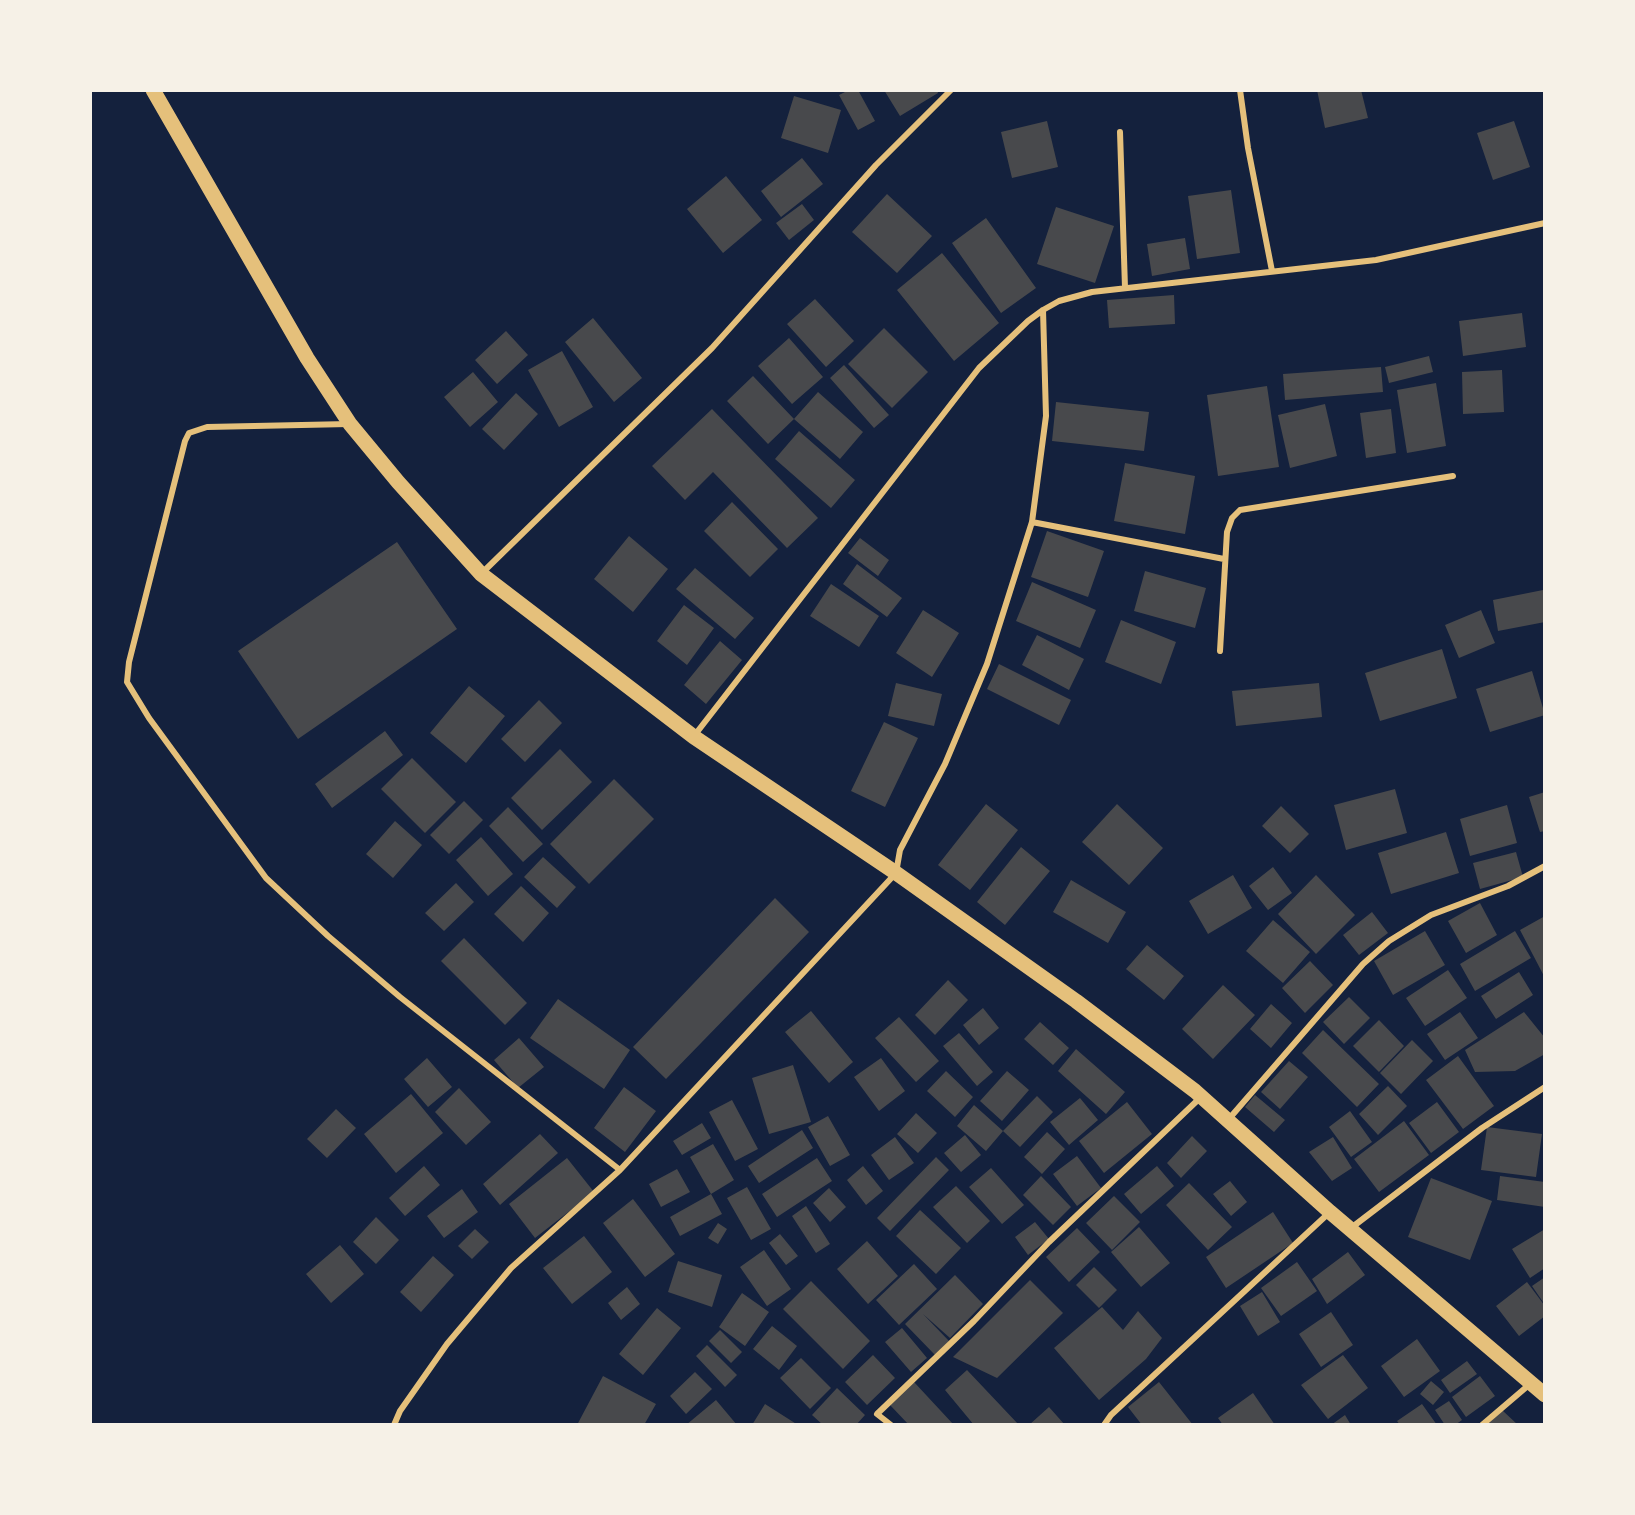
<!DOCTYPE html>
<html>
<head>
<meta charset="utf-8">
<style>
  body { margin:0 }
  #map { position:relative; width:1635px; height:1515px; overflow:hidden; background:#14213d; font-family:Commissioner,sans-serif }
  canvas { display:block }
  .frame { position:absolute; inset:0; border:92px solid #f6f1e7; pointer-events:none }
</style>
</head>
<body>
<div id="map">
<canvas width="1635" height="1515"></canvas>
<div class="frame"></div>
</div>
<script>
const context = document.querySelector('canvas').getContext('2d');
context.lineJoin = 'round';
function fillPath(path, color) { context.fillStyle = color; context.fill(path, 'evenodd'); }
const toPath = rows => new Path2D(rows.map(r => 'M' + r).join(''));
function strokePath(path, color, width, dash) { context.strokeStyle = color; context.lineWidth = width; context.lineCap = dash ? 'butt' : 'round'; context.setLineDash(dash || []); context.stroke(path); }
const building = toPath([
  [849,90,858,90,875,121,858,130,839,95],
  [884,90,937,90,938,93,900,116],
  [1317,90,1361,90,1368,118,1325,128],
  [794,96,841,110,828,153,781,138],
  [1047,121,1058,167,1012,178,1001,132],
  [1514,121,1530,167,1493,180,1477,133],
  [802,158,823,184,781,217,761,191],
  [726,176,762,220,723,253,687,209],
  [1231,190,1240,253,1197,259,1188,196],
  [887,194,932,236,897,273,852,232],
  [802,204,814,220,789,240,776,223],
  [1056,207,1114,226,1095,283,1037,264],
  [986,218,1036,288,1001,313,952,243],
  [1185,238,1190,269,1152,276,1147,244],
  [942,253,999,323,954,361,897,290],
  [1174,295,1175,324,1109,328,1107,300],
  [815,299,854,341,826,367,787,324],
  [1522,313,1526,347,1463,356,1459,321],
  [593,318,642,378,614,402,565,342],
  [884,328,928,372,892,408,848,364],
  [506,331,528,355,497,384,475,360],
  [789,338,823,377,792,404,758,366],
  [562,351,593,407,559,427,528,370],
  [1429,356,1433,372,1389,383,1385,367],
  [844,365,889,415,874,428,830,378],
  [1381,367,1383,392,1285,400,1283,374],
  [1502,370,1504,412,1463,414,1462,372],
  [473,372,498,402,470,427,444,397],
  [753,376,794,419,768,444,727,401],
  [1436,383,1446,446,1407,453,1397,390],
  [1267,386,1279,467,1218,476,1207,395],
  [818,392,863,432,840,459,794,419],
  [516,393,538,414,504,450,482,429],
  [1056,402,1149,412,1144,451,1052,441],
  [1325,404,1337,456,1290,468,1278,415],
  [712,409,818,518,787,548,713,472,685,500,652,466],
  [1391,409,1396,453,1366,458,1360,413],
  [799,431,855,480,831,508,775,459],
  [1125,463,1195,476,1185,534,1114,521],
  [732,502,778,549,750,577,704,531],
  [1047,531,1104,551,1088,597,1031,577],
  [629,536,668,569,633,612,594,579],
  [860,538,889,560,878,576,848,553],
  [397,542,457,629,298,739,238,651],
  [857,564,902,598,887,617,843,584],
  [695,568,754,618,735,639,676,589],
  [1145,571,1206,588,1195,628,1134,611],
  [1032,582,1096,610,1080,648,1016,621],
  [831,584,879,616,859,647,810,616],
  [1543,590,1545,622,1498,631,1493,600],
  [684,605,714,628,687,665,657,641],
  [923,610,959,633,932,677,896,653],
  [1481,610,1495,643,1459,658,1445,625],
  [1121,620,1176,642,1161,684,1105,662],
  [1037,635,1084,659,1069,690,1022,665],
  [720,641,742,660,706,704,684,685],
  [1442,649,1457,698,1380,721,1365,673],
  [999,664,1071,700,1059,725,987,689],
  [1532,671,1545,715,1490,732,1476,689],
  [896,683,942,694,934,726,888,716],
  [1319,683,1322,717,1236,726,1232,691],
  [469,686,505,716,466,763,430,733],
  [539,700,562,723,525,762,501,739],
  [884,722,918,738,885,807,851,791],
  [385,731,403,755,332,808,315,784],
  [560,749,592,782,542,830,511,798],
  [412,758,456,802,425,833,381,789],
  [614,779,654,819,589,884,550,844],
  [1395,789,1407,833,1346,850,1334,805],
  [1545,792,1545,831,1540,832,1529,797],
  [464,801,483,820,449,854,430,835],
  [986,804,1018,830,970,890,938,865],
  [1117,804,1163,848,1129,885,1082,842],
  [1507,805,1517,843,1470,856,1460,819],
  [1281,806,1309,834,1290,853,1262,826],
  [508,807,543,844,523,862,489,826],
  [395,821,422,845,393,878,366,854],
  [1446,832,1459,873,1391,894,1378,853],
  [481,837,513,874,488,896,456,860],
  [1021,847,1050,871,1005,925,977,902],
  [1516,852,1523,877,1480,889,1473,863],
  [543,857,576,887,557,908,524,877],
  [1273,867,1292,893,1268,910,1249,886],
  [1233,875,1252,908,1208,934,1189,901],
  [1316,875,1355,915,1316,954,1278,914],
  [1071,880,1126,912,1108,943,1053,912],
  [456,883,474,902,444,931,425,913],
  [521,886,549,913,523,942,494,914],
  [775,898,809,932,666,1079,633,1047],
  [1480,903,1497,935,1466,953,1448,921],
  [1372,912,1388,933,1359,955,1343,935],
  [1545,916,1545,978,1520,930],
  [1273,920,1310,952,1283,983,1246,951],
  [1425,931,1445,965,1393,995,1374,961],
  [1515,931,1531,958,1475,991,1460,964],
  [464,938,527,1003,505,1025,441,961],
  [1147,945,1184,976,1164,1000,1126,969],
  [1310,961,1333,985,1305,1013,1282,988],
  [1448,970,1467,998,1425,1026,1406,998],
  [1519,972,1533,995,1496,1019,1481,996],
  [948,980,968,1000,935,1035,915,1015],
  [1223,985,1255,1015,1213,1059,1182,1029],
  [1349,997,1370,1018,1344,1044,1323,1022],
  [558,999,630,1050,604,1089,530,1038],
  [1271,1004,1292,1023,1271,1048,1250,1029],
  [983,1008,999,1028,979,1045,963,1025],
  [811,1011,853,1062,829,1083,785,1032],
  [1460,1012,1478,1038,1445,1060,1427,1034],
  [1524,1012,1545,1038,1545,1054,1515,1071,1475,1072,1465,1050],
  [899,1017,939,1061,916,1082,875,1038],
  [1379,1020,1404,1046,1379,1072,1353,1046],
  [1040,1022,1069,1048,1053,1065,1024,1039],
  [1323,1030,1379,1084,1357,1107,1302,1053],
  [959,1033,993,1072,977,1086,943,1046],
  [519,1038,544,1067,518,1088,494,1060],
  [1412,1040,1433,1061,1401,1094,1380,1073],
  [1076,1049,1125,1092,1106,1114,1058,1071],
  [1458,1056,1494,1106,1463,1129,1426,1080],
  [427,1058,452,1087,428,1107,404,1079],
  [881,1058,905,1091,879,1111,854,1077],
  [1289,1061,1308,1077,1280,1109,1261,1092],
  [793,1065,811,1122,769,1134,752,1078],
  [946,1071,973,1097,955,1117,927,1091],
  [1007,1071,1029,1090,1002,1121,980,1101],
  [1388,1086,1407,1106,1378,1135,1359,1114],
  [624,1087,656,1111,625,1152,594,1128],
  [459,1088,491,1122,466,1145,435,1112],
  [411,1094,443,1133,396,1173,364,1134],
  [1255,1095,1285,1120,1274,1132,1245,1107],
  [1037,1096,1053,1112,1020,1147,1003,1131],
  [1080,1098,1098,1120,1069,1145,1050,1122],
  [732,1100,758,1149,735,1161,709,1112],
  [1127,1102,1152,1134,1104,1173,1079,1141],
  [1437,1102,1459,1132,1431,1153,1409,1123],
  [974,1105,1003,1131,986,1151,957,1126],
  [336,1109,356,1128,327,1158,307,1139],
  [1350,1111,1372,1142,1351,1157,1329,1127],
  [916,1113,937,1133,918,1153,897,1134],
  [828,1116,850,1155,830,1166,808,1127],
  [1404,1121,1429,1155,1379,1192,1354,1159],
  [702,1123,711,1138,682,1155,673,1141],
  [1487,1127,1542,1134,1536,1177,1481,1170],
  [802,1130,813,1148,759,1183,748,1166],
  [1047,1132,1065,1149,1042,1174,1024,1157],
  [540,1134,558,1153,500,1205,483,1184],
  [965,1135,981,1155,961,1172,944,1153],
  [1192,1136,1207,1151,1181,1178,1167,1163],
  [895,1137,914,1163,889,1180,871,1155],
  [1333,1137,1352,1168,1332,1181,1309,1152],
  [713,1144,734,1180,711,1194,690,1157],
  [1077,1156,1101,1188,1077,1206,1053,1174],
  [936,1157,949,1170,890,1231,877,1218],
  [567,1158,594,1192,535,1238,509,1204],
  [817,1158,832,1181,777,1217,762,1194],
  [424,1166,440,1185,405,1216,389,1198],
  [863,1166,883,1191,866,1205,847,1180],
  [1157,1166,1174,1186,1141,1214,1124,1194],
  [991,1168,1024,1205,1002,1224,969,1187],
  [677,1169,690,1192,661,1207,649,1184],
  [1041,1176,1071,1207,1053,1225,1023,1195],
  [1500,1176,1545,1182,1545,1207,1497,1200],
  [1431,1178,1492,1201,1470,1260,1408,1237],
  [1230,1181,1247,1202,1231,1216,1213,1194],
  [1189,1183,1232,1227,1208,1250,1166,1205],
  [956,1186,990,1221,967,1243,933,1207],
  [747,1187,771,1229,751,1240,727,1198],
  [829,1188,846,1207,830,1222,813,1203],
  [462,1189,478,1212,444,1238,427,1216],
  [711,1194,722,1214,680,1236,670,1217],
  [1114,1196,1140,1222,1112,1250,1086,1223],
  [633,1199,675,1254,645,1277,603,1223],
  [806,1206,830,1244,816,1253,792,1216],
  [920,1210,961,1248,936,1274,896,1236],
  [1273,1212,1293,1243,1226,1288,1206,1257],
  [376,1217,399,1240,376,1264,353,1242],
  [1035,1222,1049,1239,1028,1255,1015,1237],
  [718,1223,727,1229,718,1244,708,1238],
  [1139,1227,1170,1263,1141,1287,1111,1252],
  [1077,1228,1100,1252,1069,1282,1046,1257],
  [475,1229,489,1242,472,1259,458,1246],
  [1545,1229,1545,1268,1530,1278,1512,1249],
  [780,1234,798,1256,786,1265,769,1243],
  [584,1236,612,1272,572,1304,543,1268],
  [867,1241,898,1276,868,1304,837,1269],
  [340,1245,364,1274,331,1303,306,1274],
  [764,1250,791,1289,767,1306,740,1267],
  [1348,1252,1365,1275,1327,1304,1312,1279],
  [433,1256,454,1275,421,1312,400,1292],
  [678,1261,722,1275,712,1307,668,1292],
  [1297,1262,1317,1291,1281,1316,1261,1288],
  [914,1264,937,1289,899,1325,876,1300],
  [1094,1267,1117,1290,1099,1308,1076,1285],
  [955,1275,983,1304,950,1338,923,1314,949,1341,935,1355,905,1324],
  [1545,1277,1545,1305,1532,1286],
  [1030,1280,1063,1313,997,1378,953,1357],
  [811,1281,870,1341,843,1369,783,1309],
  [1527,1282,1545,1306,1545,1316,1519,1336,1496,1306],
  [627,1287,640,1304,621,1320,608,1303],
  [1262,1292,1280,1322,1258,1336,1240,1306],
  [742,1293,769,1312,745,1346,719,1327],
  [1102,1307,1123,1330,1138,1311,1162,1338,1146,1359,1099,1400,1054,1348],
  [657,1308,681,1328,643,1375,619,1354],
  [1331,1312,1353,1345,1321,1367,1299,1334],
  [772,1326,797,1346,779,1370,753,1349],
  [902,1328,927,1358,911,1372,885,1342],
  [720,1330,742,1352,731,1363,709,1341],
  [1417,1339,1440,1371,1404,1397,1381,1366],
  [707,1345,737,1375,725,1387,696,1356],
  [873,1355,895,1378,867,1405,845,1382],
  [1343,1355,1368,1388,1328,1419,1301,1385],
  [801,1358,831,1388,810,1409,780,1378],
  [1467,1361,1477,1374,1450,1393,1441,1380],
  [967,1370,1019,1425,974,1425,945,1390],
  [695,1372,712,1389,686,1414,670,1396],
  [603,1376,656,1404,644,1425,577,1425],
  [1480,1376,1495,1396,1466,1417,1452,1397],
  [1431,1381,1444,1392,1433,1405,1420,1394],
  [914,1382,953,1424,952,1425,909,1425,890,1405],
  [1159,1382,1193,1425,1142,1425,1128,1407],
  [837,1388,865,1415,856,1425,823,1425,812,1415],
  [1253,1393,1275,1425,1223,1425,1218,1418],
  [716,1400,737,1425,686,1425],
  [1449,1401,1462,1420,1455,1425,1445,1425,1435,1410],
  [765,1404,798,1425,752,1425],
  [1422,1404,1437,1425,1400,1425,1397,1421],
  [1049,1407,1065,1425,1029,1425],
  [1502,1410,1518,1425,1487,1425],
  [1345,1415,1351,1425,1331,1425]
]);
const minor = toPath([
  [1240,90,1248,148,1272,271],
  [1120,132,1125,288],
  [349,424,207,427,189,433,185,441,129,662,127,682,149,718,266,878,328,936,400,997,620,1170],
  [1032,522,1224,559],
  [482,573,712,348,876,165,951,90],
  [1220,651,1227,532,1232,518,1240,510,1453,476],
  [694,736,979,368,1028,321,1043,310,1059,301,1092,292,1376,260,1545,223],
  [1228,1120,1363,964,1389,941,1431,915,1508,886,1545,866],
  [1351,1228,1482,1128,1545,1087],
  [394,1425,400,1411,447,1344,511,1268,620,1170,896,873,900,850,945,764,987,664,1032,522,1046,416,1043,310],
  [891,1425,877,1414,974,1321,1049,1242,1201,1097],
  [1104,1425,1111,1415,1330,1212],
  [1482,1425,1530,1384]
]);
const primary = toPath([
  [153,90,307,358,350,424,398,482,481,574,694,737,896,873,1076,1001,1195,1091,1330,1212,1545,1395]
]);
fillPath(building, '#48494c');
strokePath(minor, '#e5c07b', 6);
strokePath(primary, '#e5c07b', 15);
</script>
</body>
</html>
